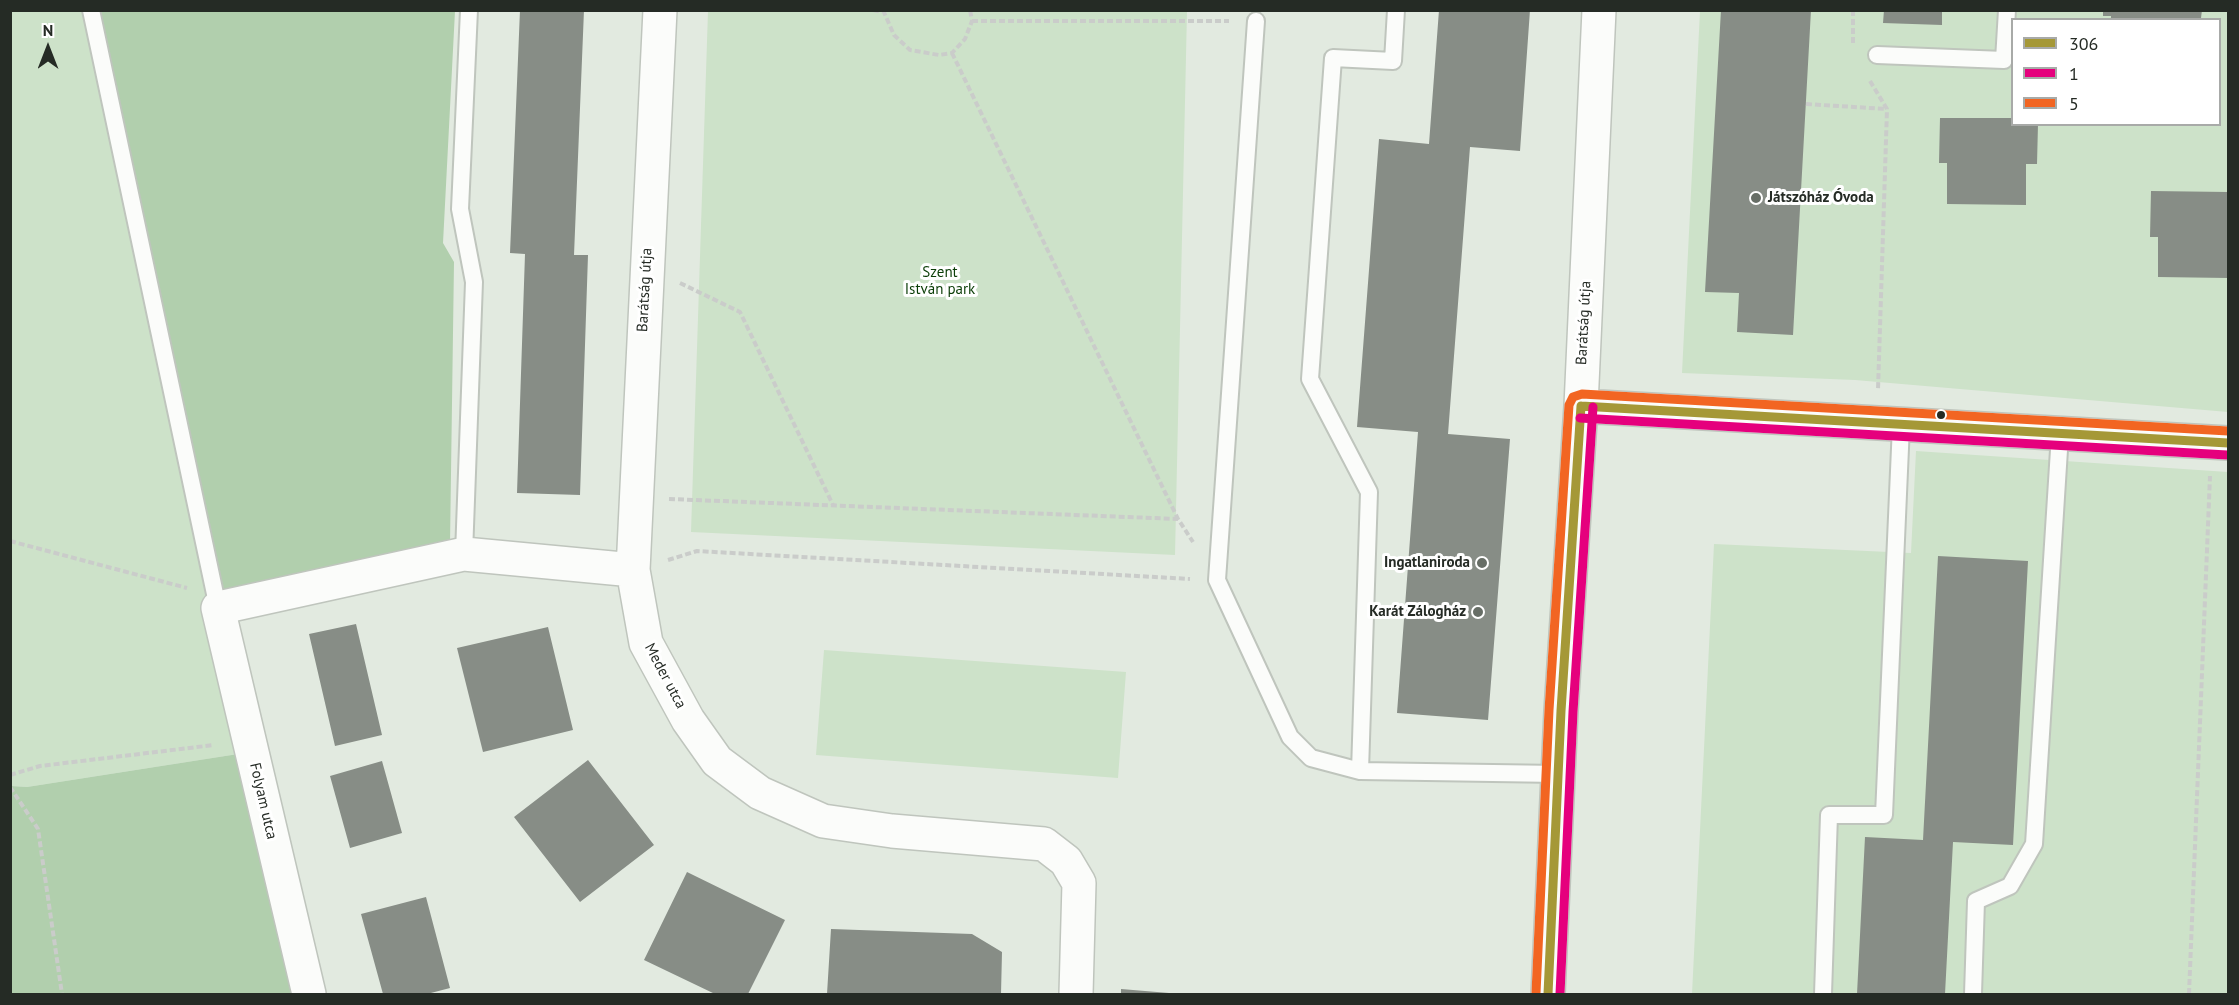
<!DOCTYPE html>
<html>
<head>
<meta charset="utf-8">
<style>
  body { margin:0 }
  #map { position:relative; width:2239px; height:1005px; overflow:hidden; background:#e2eae0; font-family:"PT Sans",sans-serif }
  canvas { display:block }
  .frame { position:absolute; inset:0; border:12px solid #252b25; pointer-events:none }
  .legend { position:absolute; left:2011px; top:18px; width:210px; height:108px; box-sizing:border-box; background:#fff; border:2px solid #a8aaa8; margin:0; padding:8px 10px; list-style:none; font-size:18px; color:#252b25 }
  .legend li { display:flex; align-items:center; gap:12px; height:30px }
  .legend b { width:30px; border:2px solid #a8aaa8 }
  .north { position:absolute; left:18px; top:18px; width:60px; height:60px; -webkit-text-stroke:4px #fff; paint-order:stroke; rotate:0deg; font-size:16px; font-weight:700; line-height:24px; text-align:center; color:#252b25 }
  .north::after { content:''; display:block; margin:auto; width:21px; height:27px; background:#252b25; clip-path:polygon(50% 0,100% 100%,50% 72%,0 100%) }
</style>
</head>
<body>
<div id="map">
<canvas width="2239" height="1005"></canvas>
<div class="frame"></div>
<ul class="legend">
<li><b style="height:8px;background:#a59837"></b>306</li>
<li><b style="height:8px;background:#e5007d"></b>1</li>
<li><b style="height:8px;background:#f26522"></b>5</li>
</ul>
<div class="north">N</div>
</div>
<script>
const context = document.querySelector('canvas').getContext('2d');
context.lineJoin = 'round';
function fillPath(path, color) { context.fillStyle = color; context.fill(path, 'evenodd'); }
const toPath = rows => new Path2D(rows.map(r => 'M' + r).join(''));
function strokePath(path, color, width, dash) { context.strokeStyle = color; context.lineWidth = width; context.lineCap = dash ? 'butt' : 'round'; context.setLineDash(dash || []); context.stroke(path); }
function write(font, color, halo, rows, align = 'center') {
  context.font = font + ' "PT Sans",sans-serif'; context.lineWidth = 6; context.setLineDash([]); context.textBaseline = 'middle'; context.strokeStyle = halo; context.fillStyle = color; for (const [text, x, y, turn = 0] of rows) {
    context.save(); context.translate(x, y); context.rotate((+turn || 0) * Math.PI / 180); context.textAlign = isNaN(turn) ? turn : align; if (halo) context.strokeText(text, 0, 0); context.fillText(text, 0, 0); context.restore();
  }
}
const green = toPath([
  [11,11,98,11,238,754,27,787,11,786],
  [708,11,1187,11,1175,555,691,532],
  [1700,11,2228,11,2228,412,1855,380,1682,373],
  [2012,20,2220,20,2220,124,2012,124],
  [1916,451,2228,472,2228,994,1692,994,1714,544,1911,553],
  [824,650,1126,672,1118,778,816,755]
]);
const forest = toPath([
  [98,11,455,11,443,243,454,262,450,544,220,598],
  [238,754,295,994,11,994,11,786,27,787]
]);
const building = toPath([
  [520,10,584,10,574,255,588,255,580,495,517,493,525,254,510,253],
  [1439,10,1530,10,1520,151,1470,147,1448,434,1510,439,1488,720,1397,713,1418,432,1357,427,1379,139,1429,144],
  [1721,10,1811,10,1793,335,1737,332,1739,293,1705,292],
  [1884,10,1942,10,1942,25,1883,23],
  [2103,10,2202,10,2201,18,2111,20,2111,16,2103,16],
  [1940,118,2012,118,2012,124,2038,124,2037,164,2026,164,2026,205,1947,204,1947,163,1939,163],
  [2151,191,2228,192,2228,278,2158,277,2158,237,2150,237],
  [1938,556,2028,561,2013,845,1953,842,1945,994,1857,994,1865,837,1923,840],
  [356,624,382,735,335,746,309,634],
  [548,627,573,730,483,752,457,648],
  [588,760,654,845,580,902,514,817],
  [382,761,402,833,350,848,330,776],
  [687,872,785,920,748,994,715,994,644,960],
  [426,897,450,988,427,994,383,994,361,914],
  [831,929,972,934,1002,952,1001,994,827,994],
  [1121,989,1169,993,1169,994,1121,994]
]);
const path = toPath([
  [873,10,882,12],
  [883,10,894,35,910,50,939,55,952,53,965,39,972,21,970,10],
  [972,21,1229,21],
  [1853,43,1853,10],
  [952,53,1178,519,1193,542],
  [1870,81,1887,109,1878,390],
  [1806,104,1886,109],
  [680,283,740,312,833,505],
  [669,499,1178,519],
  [10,541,187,588],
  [668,560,697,551,1190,579],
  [10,775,40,766,214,745],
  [10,787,38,829,62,994],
  [2189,994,2210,476]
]);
const lane = toPath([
  [91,10,218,608],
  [1256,21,1217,580,1290,737,1311,758,1360,771,1559,774],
  [1877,55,2004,60,2007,10],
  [464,554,474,282,460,209,469,10],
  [1360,771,1369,492,1310,379,1333,58,1393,61,1396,10],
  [1823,994,1829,815,1884,815,1901,425],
  [1973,994,1976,901,2010,886,2034,844,2060,434]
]);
const street = toPath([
  [660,10,633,570,646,643,688,720,717,761,760,793,823,821,892,831,1044,844,1066,861,1079,883,1076,994],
  [1581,406,2228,443],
  [309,994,218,608,464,554,633,570],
  [1548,994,1561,711,1581,406,1599,10]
]);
const bus1 = toPath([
  [1581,406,2228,443],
  [1548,994,1561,711,1581,406]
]);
const bus2 = toPath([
  [1580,418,2227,455],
  [1560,994,1573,712,1593,407]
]);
const bus3 = toPath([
  [1536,993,1549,710,1569,405,1573,397,1582,394,2228,431]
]);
const markers = [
  [1756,198,6,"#676e66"],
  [1941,415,5,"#252b25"],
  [1482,563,6,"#676e66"],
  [1478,612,6,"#676e66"]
];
const poiNames = [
  ["Játszóház Óvoda",1768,198,"left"],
  ["Ingatlaniroda",1470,563],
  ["Karát Zálogház",1466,612]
];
const parkNames = [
  ["Szent",940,273],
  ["István park",940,290]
];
const streetNames = [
  ["Barátság útja",645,290,-87],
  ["Barátság útja",1584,323,-87],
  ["Meder utca",665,676,62],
  ["Folyam utca",263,801,77]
];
fillPath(green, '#cde2c9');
fillPath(forest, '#b1cfad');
fillPath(building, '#878d86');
strokePath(lane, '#bfc5bd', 20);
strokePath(street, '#bfc5bd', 36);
strokePath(path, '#caccca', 4, [6, 3]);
strokePath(lane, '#fbfcfa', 16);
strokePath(street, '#fbfcfa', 33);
strokePath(bus1, '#a59837', 9);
strokePath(bus2, '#e5007d', 9);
strokePath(bus3, '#f26522', 9);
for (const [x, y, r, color] of markers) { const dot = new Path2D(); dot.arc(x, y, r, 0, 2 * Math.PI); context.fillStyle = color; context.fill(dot); strokePath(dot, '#fff', 2); }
write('bold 15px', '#252b25', '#fff', poiNames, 'right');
write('15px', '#0a3d06', '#fff', parkNames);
write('15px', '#252b25', '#fff', streetNames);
</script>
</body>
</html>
